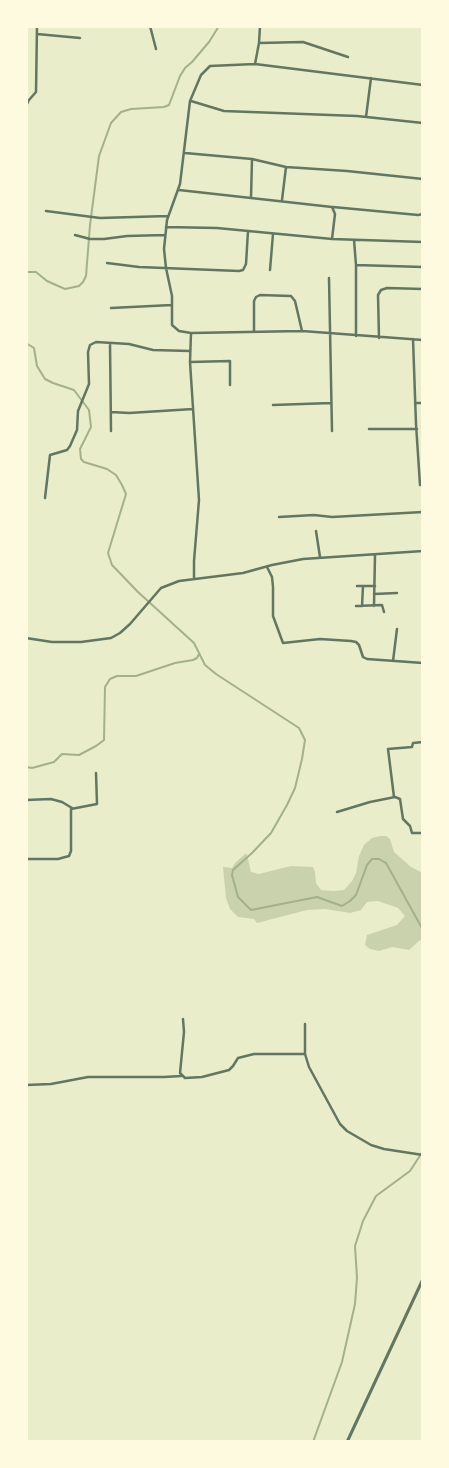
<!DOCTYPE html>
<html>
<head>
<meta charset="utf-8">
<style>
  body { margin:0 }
  #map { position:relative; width:449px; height:1468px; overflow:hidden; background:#e9edc9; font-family:Raleway,sans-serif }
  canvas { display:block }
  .frame { position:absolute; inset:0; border:28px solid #fefae0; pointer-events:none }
</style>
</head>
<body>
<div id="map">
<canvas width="449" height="1468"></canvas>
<div class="frame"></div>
</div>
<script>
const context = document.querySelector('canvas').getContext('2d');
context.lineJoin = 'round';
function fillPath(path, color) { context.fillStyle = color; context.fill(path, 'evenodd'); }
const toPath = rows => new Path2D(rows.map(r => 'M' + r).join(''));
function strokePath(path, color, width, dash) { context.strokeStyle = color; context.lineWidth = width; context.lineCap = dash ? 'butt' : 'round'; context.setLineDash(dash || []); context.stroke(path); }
const green = toPath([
  [380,836,386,836,390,839,394,852,411,867,423,873,423,942,420,940,409,950,392,947,379,951,370,949,365,945,367,935,397,925,405,916,398,908,378,901,367,902,361,910,350,913,325,909,307,910,257,923,254,919,238,917,230,909,226,898,223,867,232,868,235,863,245,854,247,854,251,872,259,874,291,866,313,867,315,872,316,883,321,890,333,891,344,890,352,881,356,873,359,856,364,845,372,838]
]);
const stream = toPath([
  [26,272,36,272,47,281,65,289,79,286,83,282,86,276,90,225,99,156,111,123,121,112,131,109,164,107,169,105,180,76,185,68,192,62,209,42,219,26],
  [26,343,34,348,37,366,45,379,53,383,74,390,89,410,91,427,80,449,81,459,84,462,107,469,116,475,122,485,126,494,108,553,112,565,138,592,194,643,205,665,216,674,299,728,305,740,302,759,295,788,287,805,271,833,252,853,233,870,232,875,238,897,251,910,317,897,342,906,350,901,356,895,367,865,372,859,379,859,386,863,423,930],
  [26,767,32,768,54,762,62,754,79,755,96,746,104,740,105,687,110,679,117,676,136,676,175,663,193,660,197,658,199,654],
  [313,1442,342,1362,355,1304,357,1278,355,1246,363,1221,376,1196,410,1171,423,1151]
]);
const minor = toPath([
  [150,26,156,49],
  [37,34,80,38],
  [259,43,303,42,348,57],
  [255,64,259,43,260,26],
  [423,85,255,64,210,66,201,75,190,101,180,184,167,220,164,249,166,268,172,296,172,325,179,331,191,333,302,331,423,340],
  [191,101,224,111,357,116,423,123],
  [26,106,29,100,36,92,37,26],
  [366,117,371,78],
  [185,153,252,159,286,167,347,171,423,179],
  [179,190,332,207,335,214,332,239],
  [251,198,252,159],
  [282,200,286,167],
  [333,207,418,215,423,214],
  [46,211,100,218,168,216],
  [166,227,217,228,332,239,423,242],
  [75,235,90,239,104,239,127,236,165,235],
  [354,240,356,265,356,336],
  [107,263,139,267,239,271,243,270,246,264,248,231],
  [356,265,423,267],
  [270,270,273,234],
  [329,278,332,431],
  [111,308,172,305],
  [254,332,254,301,256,297,260,295,291,296,295,301,302,331],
  [191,333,190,362,199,500,194,561,194,578],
  [379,338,378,295,381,290,387,288,423,289],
  [413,339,416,424,420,485,423,485],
  [110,344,111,431],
  [190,362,230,361,230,385],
  [415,403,423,403],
  [273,405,331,403],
  [111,412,129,413,193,409],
  [369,429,417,429],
  [45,498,50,455,67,450,70,446,77,430,78,411,89,384,88,352,90,345,96,342,129,344,153,350,190,351],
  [279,517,314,515,332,517,423,512],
  [316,531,320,557],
  [267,567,272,577,273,587,273,616,283,643,320,639,351,641,356,642,359,645,363,657,367,659,423,663],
  [357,586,375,586],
  [374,594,397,593],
  [356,606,382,605,384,612],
  [362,606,363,586],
  [374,606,375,555],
  [26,638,52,642,81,642,111,638,120,633,130,624,161,588,179,581,243,573,272,565,303,559,423,551],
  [393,661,397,629],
  [394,797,388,749,412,747,413,743,423,742],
  [26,800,51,799,62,802,72,808],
  [337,812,370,802,395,797,400,799,403,819,410,826,412,833,423,833],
  [26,859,58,859,69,856,71,851,71,809,97,804,96,773],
  [183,1019,184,1032,180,1073,185,1078,202,1077,229,1070,233,1066,238,1058,254,1054,305,1054],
  [305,1024,305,1054,309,1067,340,1124,347,1131,371,1145,384,1149,423,1155],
  [26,1085,51,1084,88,1077,164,1077,181,1076]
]);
const tertiary = toPath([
  [347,1442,423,1279]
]);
fillPath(green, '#cad2ad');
strokePath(stream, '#a3b18a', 2);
strokePath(minor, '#617663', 2.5);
strokePath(tertiary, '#617663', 3);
</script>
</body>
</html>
